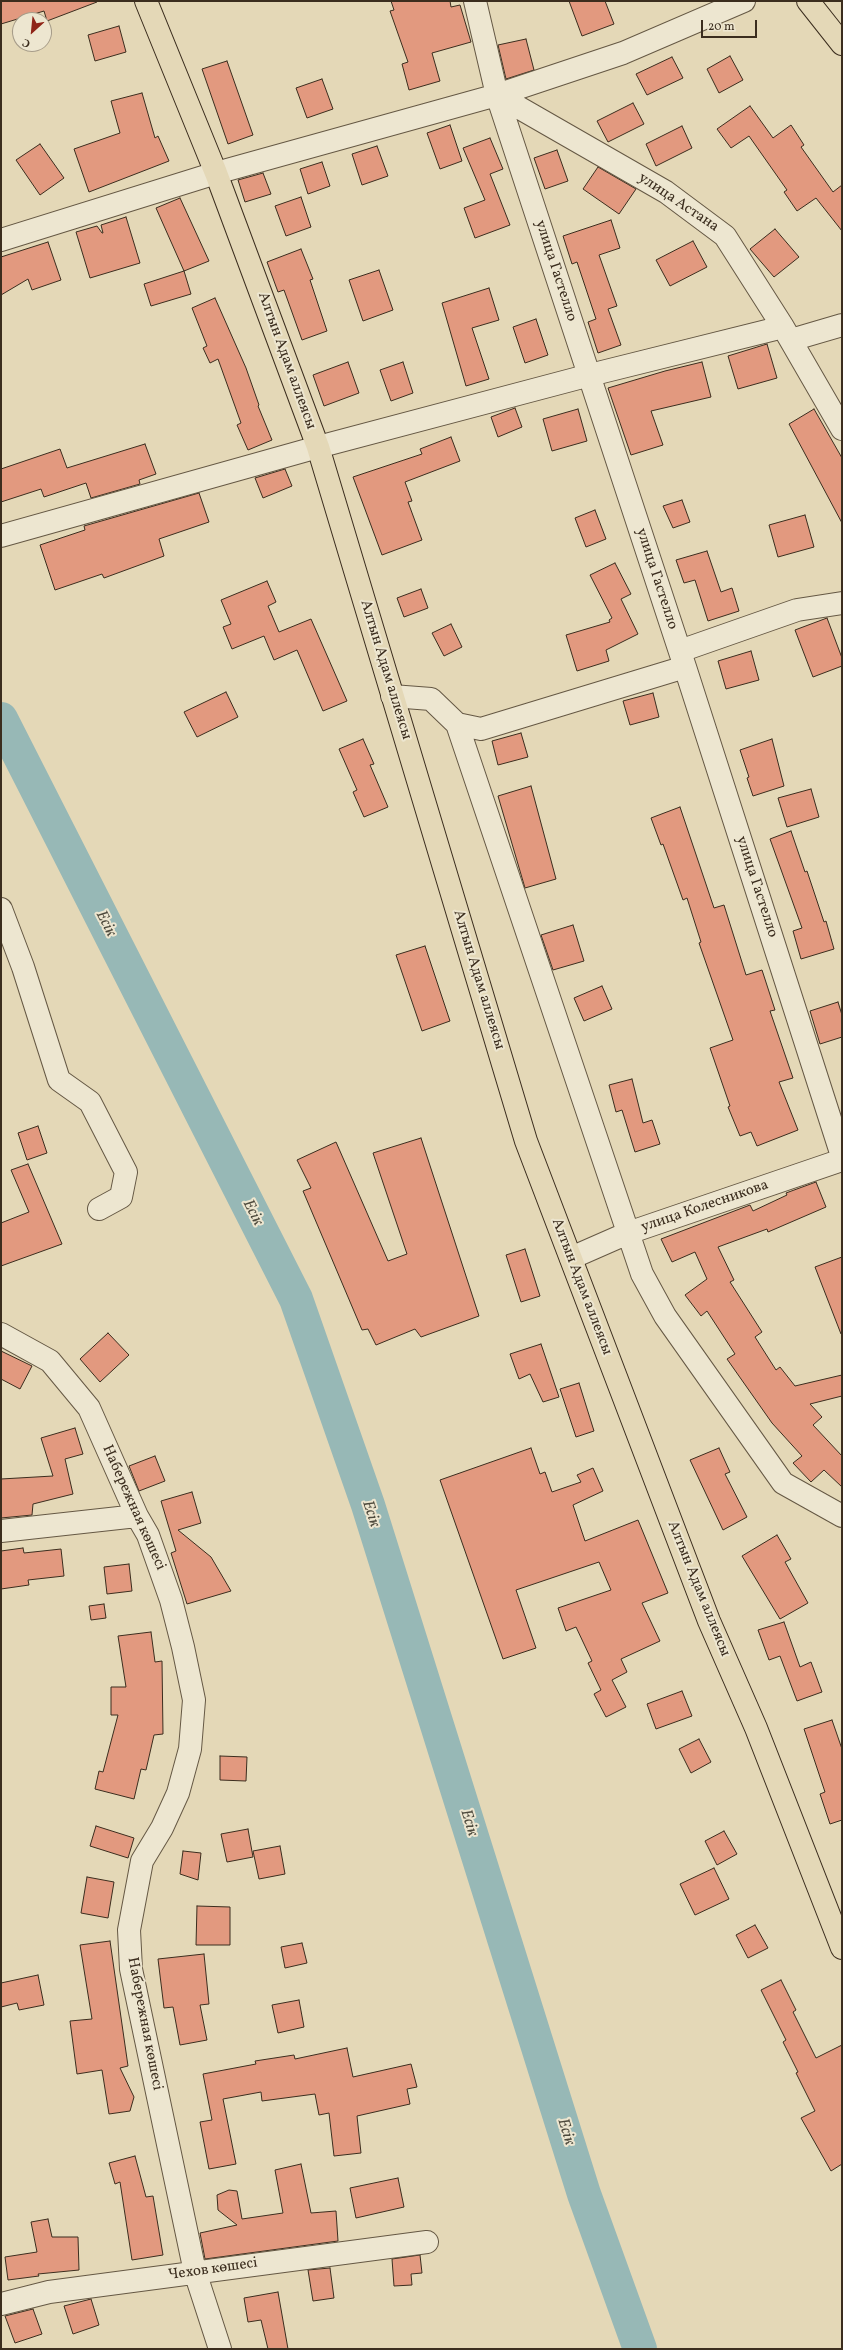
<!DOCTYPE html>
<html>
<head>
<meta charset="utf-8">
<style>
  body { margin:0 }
  #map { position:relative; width:843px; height:2350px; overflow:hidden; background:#e4d8b7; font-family:Vollkorn,serif }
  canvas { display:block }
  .frame { position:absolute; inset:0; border:2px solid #3b2d1e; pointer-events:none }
  .north { position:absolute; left:12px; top:12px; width:40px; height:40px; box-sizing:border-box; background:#ede6d0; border:1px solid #a69c89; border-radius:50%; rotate:207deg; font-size:11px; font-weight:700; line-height:16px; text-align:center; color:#3b2d1e }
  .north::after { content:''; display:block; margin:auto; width:14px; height:18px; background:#8f2418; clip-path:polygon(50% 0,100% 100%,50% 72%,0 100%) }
  .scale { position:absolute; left:701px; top:20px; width:56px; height:18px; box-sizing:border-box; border:2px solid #3b2d1e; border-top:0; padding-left:5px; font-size:12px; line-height:14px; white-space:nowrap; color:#3b2d1e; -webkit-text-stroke:3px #ede6d0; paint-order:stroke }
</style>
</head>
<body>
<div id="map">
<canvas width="843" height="2350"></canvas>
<div class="frame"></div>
<div class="north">С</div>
<div class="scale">20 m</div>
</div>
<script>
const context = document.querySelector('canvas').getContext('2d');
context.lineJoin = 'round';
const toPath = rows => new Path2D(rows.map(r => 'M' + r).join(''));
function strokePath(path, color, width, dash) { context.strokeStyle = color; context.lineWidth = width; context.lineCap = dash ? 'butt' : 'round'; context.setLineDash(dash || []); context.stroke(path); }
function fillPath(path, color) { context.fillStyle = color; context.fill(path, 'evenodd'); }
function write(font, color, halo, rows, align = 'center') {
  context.font = font + ' Vollkorn,serif'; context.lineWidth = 4; context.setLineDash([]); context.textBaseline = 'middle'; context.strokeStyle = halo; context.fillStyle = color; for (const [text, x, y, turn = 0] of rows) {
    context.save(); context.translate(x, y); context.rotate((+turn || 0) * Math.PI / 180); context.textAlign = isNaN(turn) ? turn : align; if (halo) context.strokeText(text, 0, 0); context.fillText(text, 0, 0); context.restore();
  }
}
const river = toPath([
  [1,719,296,1299,368,1505,584,2194,640,2349]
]);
const building = toPath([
  [1,1,97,1,97,2,47,21,44,11,1,24,1,1],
  [391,1,450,1,451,7,460,5,471,42,432,53,440,81,409,90,402,64,408,62,390,11,394,10,391,1],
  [569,1,605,1,614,24,582,36,569,1],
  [119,26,126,52,95,61,88,35,119,26],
  [526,39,534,70,506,79,498,45,526,39],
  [730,56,743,80,719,93,707,69,730,56],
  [672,57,683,78,647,95,636,74,672,57],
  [227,61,253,135,228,144,202,69,227,61],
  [322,79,333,109,307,118,296,88,322,79],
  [142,93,155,138,158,136,169,161,89,192,74,149,120,133,111,101,142,93],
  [633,103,644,124,608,142,597,121,633,103],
  [750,106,773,138,791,125,804,145,801,147,833,192,842,185,842,231,816,198,797,211,784,192,787,190,749,136,731,148,717,129,750,106],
  [450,125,462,161,440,169,427,133,450,125],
  [682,126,692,148,656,166,646,144,682,126],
  [490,138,503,169,490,174,510,225,475,238,464,208,485,200,463,148,490,138],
  [40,144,64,178,40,195,16,160,40,144],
  [377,146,388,176,362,185,352,154,377,146],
  [557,150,568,181,545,189,534,158,557,150],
  [322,162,330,186,308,194,300,169,322,162],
  [598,167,636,189,619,214,583,189,598,167],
  [263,173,271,194,245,202,238,180,263,173],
  [301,197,311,227,286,236,275,206,301,197],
  [180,198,209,261,184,271,156,208,180,198],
  [126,217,140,263,90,278,76,232,97,226,102,233,103,233,101,225,126,217],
  [611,220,620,248,599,255,617,306,608,309,621,345,598,353,588,322,596,319,577,262,572,264,563,236,611,220],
  [775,229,799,257,774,277,750,249,775,229],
  [693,241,707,267,670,286,656,260,693,241],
  [48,242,61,280,32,290,28,279,1,295,1,257,48,242],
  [301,249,313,279,310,280,327,331,302,340,284,290,278,292,267,262,301,249],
  [379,270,393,310,363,321,349,280,379,270],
  [184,271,191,294,151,306,144,284,184,271],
  [489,288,499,320,472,328,489,379,466,386,442,303,489,288],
  [215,298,246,368,259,405,258,406,272,440,248,450,237,425,241,423,218,359,210,363,203,348,207,346,192,308,215,298],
  [536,319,548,355,525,363,513,327,536,319],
  [767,344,777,378,738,389,728,356,767,344],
  [348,362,359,393,324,406,313,375,348,362],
  [403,362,413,393,391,401,380,370,403,362],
  [702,362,711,397,651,411,663,445,631,455,608,388,665,371,702,362],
  [515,408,522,427,498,437,491,417,515,408],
  [578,409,587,441,552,451,543,419,578,409],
  [814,409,842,458,842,523,789,424,814,409],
  [451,437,460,461,405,482,412,501,408,502,422,540,382,555,353,477,422,454,420,449,451,437],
  [145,444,156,474,139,480,140,484,91,498,86,483,44,497,41,489,1,502,1,469,60,449,67,468,145,444],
  [285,469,292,486,263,498,255,478,285,469],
  [199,493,209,522,159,539,164,556,104,578,102,574,55,590,40,545,85,530,84,526,199,493],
  [682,500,690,522,673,528,663,506,682,500],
  [595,510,606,539,586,547,575,518,595,510],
  [805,515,814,547,778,557,769,525,805,515],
  [707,551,721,592,732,588,739,611,708,621,695,580,684,583,676,560,707,551],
  [615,563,631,594,621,599,638,634,606,650,609,661,577,671,566,635,610,622,609,620,612,618,590,575,615,563],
  [267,581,276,602,268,606,279,632,311,619,347,701,323,711,297,650,274,660,264,636,232,649,223,627,231,624,221,600,267,581],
  [421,589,428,608,404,617,397,598,421,589],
  [827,618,842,658,842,666,813,677,795,630,827,618],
  [451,624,462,647,444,656,432,633,451,624],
  [751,651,759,680,726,689,718,661,751,651],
  [226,692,238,717,197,737,184,712,226,692],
  [653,693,659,717,630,725,623,701,653,693],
  [521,733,528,757,498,765,492,741,521,733],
  [363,739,374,764,370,765,388,807,364,817,353,792,357,790,339,749,363,739],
  [772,739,784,786,753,796,747,778,749,777,740,750,772,739],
  [531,786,556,879,525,888,498,796,531,786],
  [811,789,819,817,787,827,778,798,811,789],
  [680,807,714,908,724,905,746,975,762,970,775,1010,770,1011,793,1078,779,1082,798,1130,757,1146,751,1132,740,1136,728,1107,730,1106,710,1048,733,1040,699,943,701,942,687,898,683,900,663,844,661,845,651,818,680,807],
  [791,831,805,872,807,871,824,922,826,921,834,949,801,959,793,931,802,928,770,839,791,831],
  [573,925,584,961,553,970,541,935,573,925],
  [425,946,450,1021,422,1031,396,955,425,946],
  [602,986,612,1009,584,1021,574,998,602,986],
  [838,1002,842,1015,842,1037,820,1044,810,1011,838,1002],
  [632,1079,643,1123,652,1120,660,1144,635,1152,622,1110,616,1112,609,1085,632,1079],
  [38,1126,47,1153,27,1160,18,1133,38,1126],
  [421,1138,479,1316,421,1337,415,1329,376,1345,368,1329,362,1330,303,1191,311,1188,297,1160,336,1142,388,1261,407,1254,373,1153,421,1138],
  [28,1164,62,1244,1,1266,1,1223,29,1212,11,1170,28,1164],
  [816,1182,826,1207,768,1232,767,1229,718,1247,734,1280,730,1282,762,1332,755,1337,776,1370,780,1367,795,1386,842,1375,842,1396,810,1404,822,1417,813,1425,842,1456,842,1487,824,1470,811,1482,793,1463,802,1456,772,1423,727,1359,735,1354,707,1311,701,1316,685,1295,707,1279,695,1252,672,1262,661,1239,750,1205,753,1211,787,1195,786,1193,816,1182],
  [525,1249,540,1296,521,1302,506,1255,525,1249],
  [842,1257,842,1334,841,1334,815,1267,842,1257],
  [108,1333,129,1355,100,1382,80,1359,108,1333],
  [541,1344,559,1397,543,1402,530,1374,519,1379,510,1354,541,1344],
  [1,1351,32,1366,20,1389,1,1379,1,1351],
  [579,1383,594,1431,576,1437,560,1389,579,1383],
  [75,1428,83,1454,65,1459,73,1494,33,1504,32,1515,1,1518,1,1479,53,1476,41,1438,75,1428],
  [531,1448,540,1474,545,1472,552,1492,581,1482,577,1475,593,1468,603,1491,573,1505,585,1541,638,1520,668,1593,642,1603,660,1641,621,1659,627,1672,612,1680,626,1707,606,1717,594,1694,601,1690,588,1663,592,1661,576,1627,566,1631,558,1608,611,1590,599,1562,516,1590,536,1648,503,1659,440,1480,531,1448],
  [719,1448,730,1472,725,1474,747,1517,723,1530,690,1460,719,1448],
  [155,1456,165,1481,139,1491,129,1466,155,1456],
  [192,1492,201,1523,178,1530,211,1557,231,1591,187,1604,171,1553,176,1551,161,1501,192,1492],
  [777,1535,791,1559,785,1562,808,1603,780,1619,742,1556,777,1535],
  [23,1548,24,1553,61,1549,64,1576,28,1580,29,1585,1,1589,1,1551,23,1548],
  [129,1564,132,1591,107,1594,104,1567,129,1564],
  [104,1604,106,1618,91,1620,89,1606,104,1604],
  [784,1622,800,1667,811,1662,822,1692,797,1701,780,1656,769,1660,758,1630,784,1622],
  [151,1632,155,1662,162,1661,163,1734,154,1735,146,1770,141,1769,134,1799,95,1789,99,1771,103,1772,118,1715,111,1715,111,1687,126,1687,118,1636,151,1632],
  [682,1691,692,1716,656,1729,647,1704,682,1691],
  [832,1720,842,1749,842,1820,830,1824,820,1794,825,1792,804,1729,832,1720],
  [699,1739,711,1762,691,1773,679,1749,699,1739],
  [220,1756,247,1757,246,1781,220,1780,220,1756],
  [96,1826,134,1838,128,1858,90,1846,96,1826],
  [248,1829,253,1857,227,1862,221,1834,248,1829],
  [724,1831,737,1854,717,1865,705,1841,724,1831],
  [280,1846,285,1874,259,1879,253,1851,280,1846],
  [183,1851,201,1853,198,1880,180,1874,183,1851],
  [714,1868,729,1899,695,1915,680,1884,714,1868],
  [87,1877,114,1882,108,1918,81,1913,87,1877],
  [197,1906,230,1907,230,1945,196,1945,197,1906],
  [755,1925,768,1948,748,1958,736,1935,755,1925],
  [110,1941,128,2066,120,2068,134,2097,130,2111,109,2114,102,2070,77,2074,70,2021,92,2019,80,1945,110,1941],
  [302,1943,307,1963,285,1968,281,1947,302,1943],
  [204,1954,209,2004,200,2005,207,2040,180,2045,173,2007,164,2008,158,1959,204,1954],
  [38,1975,44,2005,19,2010,17,2003,1,2007,1,1983,38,1975],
  [781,1980,796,2010,793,2012,816,2058,842,2045,842,2164,831,2171,801,2118,815,2111,796,2073,798,2072,783,2042,786,2040,761,1990,781,1980],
  [299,2000,304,2027,278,2033,272,2005,299,2000],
  [347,2048,353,2077,411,2064,417,2087,407,2089,410,2104,357,2116,361,2153,334,2156,329,2113,319,2115,315,2094,262,2101,261,2092,223,2099,236,2164,209,2169,200,2122,212,2120,203,2074,256,2064,255,2061,294,2055,295,2059,347,2048],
  [135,2156,146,2197,153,2196,163,2255,132,2260,120,2182,115,2184,109,2163,135,2156],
  [301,2164,311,2213,336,2211,338,2241,205,2259,200,2233,237,2225,218,2210,217,2195,229,2190,237,2191,242,2219,283,2213,275,2170,301,2164],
  [398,2178,404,2207,356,2218,350,2188,398,2178],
  [48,2219,52,2237,78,2237,79,2270,38,2274,39,2276,8,2280,5,2257,37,2252,31,2222,48,2219],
  [420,2255,422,2273,411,2274,412,2285,394,2286,392,2259,420,2255],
  [330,2268,334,2298,313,2301,308,2270,330,2268],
  [278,2292,288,2349,268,2349,261,2320,248,2322,244,2298,278,2292],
  [91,2299,99,2325,73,2334,64,2306,91,2299],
  [33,2309,42,2334,15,2343,5,2316,33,2309]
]);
const street = toPath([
  [475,1,497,95,685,667,842,1156],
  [497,95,666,192,725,236,783,327,842,429],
  [1,240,216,173,497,95,623,53,744,1],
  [791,340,842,325],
  [1,536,318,447,590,375,783,327],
  [680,651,797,610,842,603],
  [392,696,431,699,457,724,481,729,685,667],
  [457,724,642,1274,665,1316,783,1483,842,1516],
  [1,909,23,967,59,1080,90,1102,126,1172,121,1197,99,1209],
  [571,1258,628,1233,842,1160],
  [1,1334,50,1361,89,1408,137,1516,148,1535,171,1600,183,1647,194,1700,190,1749,178,1793,162,1828,142,1861,129,1930,131,1969,195,2272,220,2349],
  [1,1531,137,1516],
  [1,2304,49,2292,427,2242]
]);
const primary = toPath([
  [146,1,216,173,318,447,526,1141,709,1621,756,1728,842,1948],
  [808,1,842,44]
]);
const streetNames = [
  ["улица Астана",678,203,34],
  ["улица Гастелло",555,271,72],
  ["Алтын Адам аллеясы",286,361,70],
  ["улица Гастелло",656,579,72],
  ["Алтын Адам аллеясы",385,670,73],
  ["улица Гастелло",756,887,72],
  ["Алтын Адам аллеясы",478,980,73],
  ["улица Колесникова",705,1207,-19],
  ["Алтын Адам аллеясы",581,1287,69],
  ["Набережная көшесі",133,1508,66],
  ["Алтын Адам аллеясы",698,1589,68],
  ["Набережная көшесі",144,2024,79],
  ["Чехов көшесі",213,2270,-8]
];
const waterNames = [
  ["Есік",105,924,63],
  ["Есік",252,1213,63],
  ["Есік",370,1514,72],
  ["Есік",468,1823,73],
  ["Есік",565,2132,73]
];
strokePath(river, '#97b8b6', 34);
fillPath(building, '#e2997f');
strokePath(building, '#3b2d1e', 1);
strokePath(street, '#655844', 24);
strokePath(primary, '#3b2d1e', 24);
strokePath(street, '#ede6d0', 22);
strokePath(primary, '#e4d8b7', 22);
write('15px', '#3b2d1e', '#ede6d0', streetNames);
write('italic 16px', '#4d493c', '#ede6d0', waterNames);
</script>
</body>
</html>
